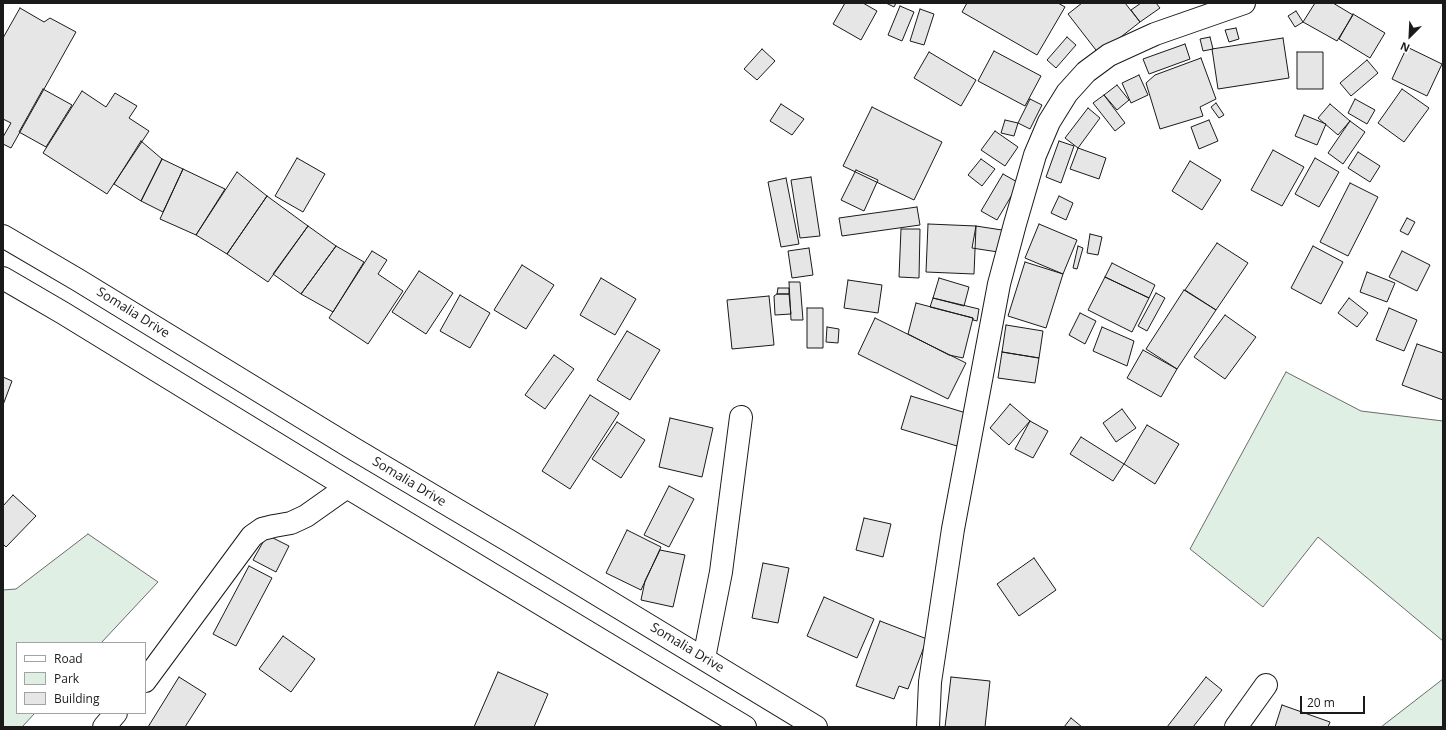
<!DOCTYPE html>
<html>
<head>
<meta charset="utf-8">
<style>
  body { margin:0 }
  #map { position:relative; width:1446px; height:730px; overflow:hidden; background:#fff; font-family:"Open Sans",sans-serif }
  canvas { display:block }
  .frame { position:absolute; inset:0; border:4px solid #1a1a1a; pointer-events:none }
  .legend { position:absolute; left:16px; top:642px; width:130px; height:72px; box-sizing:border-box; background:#fff; border:1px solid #a3a3a3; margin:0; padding:5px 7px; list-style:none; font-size:12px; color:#1a1a1a }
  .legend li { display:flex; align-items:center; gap:8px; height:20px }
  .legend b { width:20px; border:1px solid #a3a3a3 }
  .north { position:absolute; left:1390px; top:16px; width:40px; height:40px; -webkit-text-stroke:3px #fff; paint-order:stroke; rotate:204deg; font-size:11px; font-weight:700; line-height:16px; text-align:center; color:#1a1a1a }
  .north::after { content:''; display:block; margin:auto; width:14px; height:18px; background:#1a1a1a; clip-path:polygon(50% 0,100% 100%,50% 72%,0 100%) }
  .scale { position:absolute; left:1300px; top:696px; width:65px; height:18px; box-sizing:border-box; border:2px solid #1a1a1a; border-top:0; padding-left:5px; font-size:12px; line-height:14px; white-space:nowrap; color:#1a1a1a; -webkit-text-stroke:3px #fff; paint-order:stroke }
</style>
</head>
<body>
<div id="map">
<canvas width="1446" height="730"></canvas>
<div class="frame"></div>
<ul class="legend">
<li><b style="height:5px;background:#fff"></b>Road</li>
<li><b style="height:11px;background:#e0efe3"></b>Park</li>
<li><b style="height:11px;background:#e6e6e6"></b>Building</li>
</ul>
<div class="north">N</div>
<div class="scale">20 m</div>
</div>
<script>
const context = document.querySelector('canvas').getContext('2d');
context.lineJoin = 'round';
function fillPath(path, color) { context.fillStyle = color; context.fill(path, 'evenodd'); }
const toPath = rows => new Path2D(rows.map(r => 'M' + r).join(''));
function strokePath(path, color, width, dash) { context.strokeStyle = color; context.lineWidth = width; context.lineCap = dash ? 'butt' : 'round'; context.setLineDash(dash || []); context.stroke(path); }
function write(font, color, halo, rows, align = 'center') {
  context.font = font + ' "Open Sans",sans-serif'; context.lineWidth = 3; context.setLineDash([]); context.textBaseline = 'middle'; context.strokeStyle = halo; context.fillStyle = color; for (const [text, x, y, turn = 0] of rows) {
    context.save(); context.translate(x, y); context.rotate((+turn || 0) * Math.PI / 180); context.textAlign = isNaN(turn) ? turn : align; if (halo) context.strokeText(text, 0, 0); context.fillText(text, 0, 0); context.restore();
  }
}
const green = toPath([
  [1286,372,1361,411,1443,421,1443,641,1318,537,1263,607,1190,549,1286,372],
  [88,534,158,582,101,643,17,643,17,713,35,713,22,727,3,727,3,590,16,589,88,534],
  [1443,679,1443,727,1381,727,1443,679]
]);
const building = toPath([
  [845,3,863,3,877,11,861,40,833,24,845,3],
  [886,3,896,3,894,7,886,3],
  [967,3,1058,3,1065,7,1037,55,962,12,967,3],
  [1082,3,1125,3,1140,22,1099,54,1068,14,1082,3],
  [1141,3,1156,3,1160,8,1140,22,1131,10,1141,3],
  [1315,3,1333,3,1353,15,1337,41,1303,22,1315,3],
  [900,6,914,12,902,41,888,35,900,6],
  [20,8,44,22,50,18,76,32,11,148,3,144,3,137,11,123,3,119,3,38,20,8],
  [920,9,934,14,924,45,910,41,920,9],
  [1296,11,1303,22,1295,27,1288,16,1296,11],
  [1353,14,1385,33,1370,58,1339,39,1353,14],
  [1236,28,1239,39,1229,42,1225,30,1236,28],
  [1067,37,1076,45,1056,68,1047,60,1067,37],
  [1210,37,1213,49,1203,51,1200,39,1210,37],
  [1283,38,1289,78,1218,89,1212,49,1283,38],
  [1185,44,1190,59,1149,74,1143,59,1185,44],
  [1407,47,1442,64,1427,96,1392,79,1407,47],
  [762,49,775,61,757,80,744,69,762,49],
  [994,51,1041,76,1025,106,978,81,994,51],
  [929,52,976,80,961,106,914,78,929,52],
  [1297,52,1323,52,1323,89,1297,89,1297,52],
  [1201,58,1216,99,1200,107,1203,116,1160,129,1146,83,1155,75,1201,58],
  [1367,60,1378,73,1351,96,1340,83,1367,60],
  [1139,75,1148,95,1131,103,1122,83,1139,75],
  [1117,85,1129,100,1117,110,1104,95,1117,85],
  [43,89,72,105,46,147,19,132,43,89],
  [1402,89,1429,108,1404,142,1378,123,1402,89],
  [82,91,106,107,115,93,137,106,129,118,149,131,107,194,43,153,82,91],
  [1104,95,1125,123,1115,131,1093,103,1104,95],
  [1030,99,1042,105,1030,129,1018,123,1030,99],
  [1355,99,1375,110,1367,124,1348,113,1355,99],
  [1216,103,1224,115,1219,118,1211,107,1216,103],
  [781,104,804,119,792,135,770,121,781,104],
  [1330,104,1350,121,1338,135,1318,118,1330,104],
  [872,107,942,142,914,200,843,166,872,107],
  [1088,108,1100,118,1078,148,1065,138,1088,108],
  [1304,115,1326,124,1317,145,1295,136,1304,115],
  [1005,120,1018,123,1014,136,1001,133,1005,120],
  [1209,120,1218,141,1199,149,1191,127,1209,120],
  [1350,121,1365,132,1343,164,1328,153,1350,121],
  [995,131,1018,147,1005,166,981,150,995,131],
  [141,141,162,159,141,201,114,184,141,141],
  [1059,141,1074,146,1061,183,1046,177,1059,141],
  [1078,148,1106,158,1099,179,1070,169,1078,148],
  [1273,150,1304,167,1282,206,1251,190,1273,150],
  [1358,152,1380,166,1370,182,1348,168,1358,152],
  [297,158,325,174,303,212,275,196,297,158],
  [1315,158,1339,172,1319,207,1295,194,1315,158],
  [162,159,183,169,163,212,141,201,162,159],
  [981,159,995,169,982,186,968,175,981,159],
  [1190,161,1221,180,1202,210,1172,191,1190,161],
  [183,169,225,189,196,235,160,219,183,169],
  [856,170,878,180,864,211,841,200,856,170],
  [237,172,267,196,227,254,196,235,237,172],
  [1003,174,1019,183,997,220,981,211,1003,174],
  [811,177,820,236,800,238,791,180,811,177],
  [786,178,799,244,781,247,768,182,786,178],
  [1350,183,1378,197,1348,256,1320,242,1350,183],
  [267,196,308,226,268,282,227,254,267,196],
  [1059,196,1073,203,1066,220,1051,213,1059,196],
  [917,207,920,225,842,236,839,218,917,207],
  [1407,218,1415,222,1408,235,1400,231,1407,218],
  [928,224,976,226,974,274,926,272,928,224],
  [1039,224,1077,240,1063,274,1025,258,1039,224],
  [308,226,336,246,301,294,273,274,308,226],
  [976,226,1002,230,998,252,972,248,976,226],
  [901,229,920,229,919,278,899,277,901,229],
  [1090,234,1102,237,1098,255,1087,253,1090,234],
  [1217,243,1248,263,1216,310,1185,290,1217,243],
  [336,246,364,262,333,312,301,294,336,246],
  [1078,246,1083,248,1077,269,1073,268,1078,246],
  [1313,246,1343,262,1321,304,1291,288,1313,246],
  [809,248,813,275,792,278,788,251,809,248],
  [372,251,387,260,378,274,403,291,368,344,329,318,372,251],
  [1402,251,1430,265,1417,291,1389,277,1402,251],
  [1025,262,1063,274,1046,328,1008,316,1025,262],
  [1112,263,1155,285,1149,298,1105,277,1112,263],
  [522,265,554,285,526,329,494,310,522,265],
  [419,271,453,293,426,334,392,312,419,271],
  [1367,272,1395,283,1387,302,1360,292,1367,272],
  [1105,277,1149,298,1132,332,1088,310,1105,277],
  [601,278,636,299,615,335,580,315,601,278],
  [939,278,969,287,964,306,933,298,939,278],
  [848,280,882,285,878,313,844,308,848,280],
  [789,282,800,282,803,320,791,320,789,282],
  [778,288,789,288,789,294,777,294,778,288],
  [1184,290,1216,310,1177,369,1146,349,1184,290],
  [1156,293,1165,298,1147,331,1138,326,1156,293],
  [777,294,789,294,791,314,775,315,774,296,777,294],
  [460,295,490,313,470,348,440,331,460,295],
  [769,296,774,345,732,349,727,300,769,296],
  [933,298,979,309,977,321,973,320,973,318,930,307,933,298],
  [1349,298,1368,313,1357,327,1338,313,1349,298],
  [916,303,973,318,963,358,949,355,908,334,916,303],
  [807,308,823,308,823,348,807,348,807,308],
  [1389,308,1417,320,1404,351,1376,340,1389,308],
  [1080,313,1096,321,1085,344,1069,335,1080,313],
  [1225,315,1256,337,1225,379,1194,357,1225,315],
  [875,318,966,363,948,399,858,354,875,318],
  [1006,325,1043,331,1039,358,1002,352,1006,325],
  [827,327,839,329,838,343,826,342,827,327],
  [1102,327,1134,341,1127,366,1093,351,1102,327],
  [627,331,660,350,630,400,597,380,627,331],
  [1417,344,1443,353,1443,400,1402,385,1417,344],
  [1143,350,1177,369,1161,397,1127,378,1143,350],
  [1002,352,1039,358,1035,383,998,378,1002,352],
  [554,355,574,369,545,409,525,395,554,355],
  [3,377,12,381,3,405,3,377],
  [590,395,619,413,570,489,542,471,590,395],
  [911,396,966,413,957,446,901,429,911,396],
  [1010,404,1030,421,1009,445,990,428,1010,404],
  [1122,409,1136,428,1116,442,1103,423,1122,409],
  [670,418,713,428,702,477,659,467,670,418],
  [1030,421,1048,431,1033,458,1015,449,1030,421],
  [617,422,645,440,621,478,592,459,617,422],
  [1147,425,1179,444,1155,484,1124,464,1147,425],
  [1081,437,1124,464,1113,481,1070,454,1081,437],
  [669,486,694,499,669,547,644,535,669,486],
  [13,495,36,516,6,547,3,544,3,506,13,495],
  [864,518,891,524,883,557,856,550,864,518],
  [627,530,661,547,641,590,606,573,627,530],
  [267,535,289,546,276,572,253,560,267,535],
  [660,550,685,555,673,607,641,600,645,581,660,550],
  [1034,558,1056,590,1019,616,997,584,1034,558],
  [763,563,789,568,778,623,752,618,763,563],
  [249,566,272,578,236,646,213,634,249,566],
  [824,597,874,619,857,658,807,636,824,597],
  [880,621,927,639,908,689,899,686,894,699,856,686,880,621],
  [283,636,315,659,291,692,259,669,283,636],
  [498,672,548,694,534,727,474,727,498,672],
  [179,677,206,694,185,727,148,727,179,677],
  [951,677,990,681,985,727,945,727,951,677],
  [1206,677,1222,690,1193,727,1167,727,1206,677],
  [1282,705,1330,722,1328,727,1275,727,1282,705],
  [1071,718,1082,727,1064,727,1071,718]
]);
const minor = toPath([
  [704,658,721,572,741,417],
  [145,681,252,536,262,529,274,526,291,523,306,516,347,487],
  [104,727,116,713],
  [928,727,930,682,953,529,999,284,1015,224,1035,155,1049,122,1067,93,1086,72,1109,55,1155,34,1244,3],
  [1236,727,1266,685]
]);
const major = toPath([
  [3,236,78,280,354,449,511,542,816,727],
  [3,278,63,313,347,487,745,727]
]);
const streetNames = [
  ["Somalia Drive",133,313,32],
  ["Somalia Drive",409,482,31],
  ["Somalia Drive",687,648,31]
];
fillPath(green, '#e0efe3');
strokePath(green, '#6a6a6a', 1);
fillPath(building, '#e6e6e6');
strokePath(building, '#1a1a1a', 1);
strokePath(minor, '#1a1a1a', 24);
strokePath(major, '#1a1a1a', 24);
strokePath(minor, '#fff', 22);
strokePath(major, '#fff', 22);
write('13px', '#1a1a1a', '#fff', streetNames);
</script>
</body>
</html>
